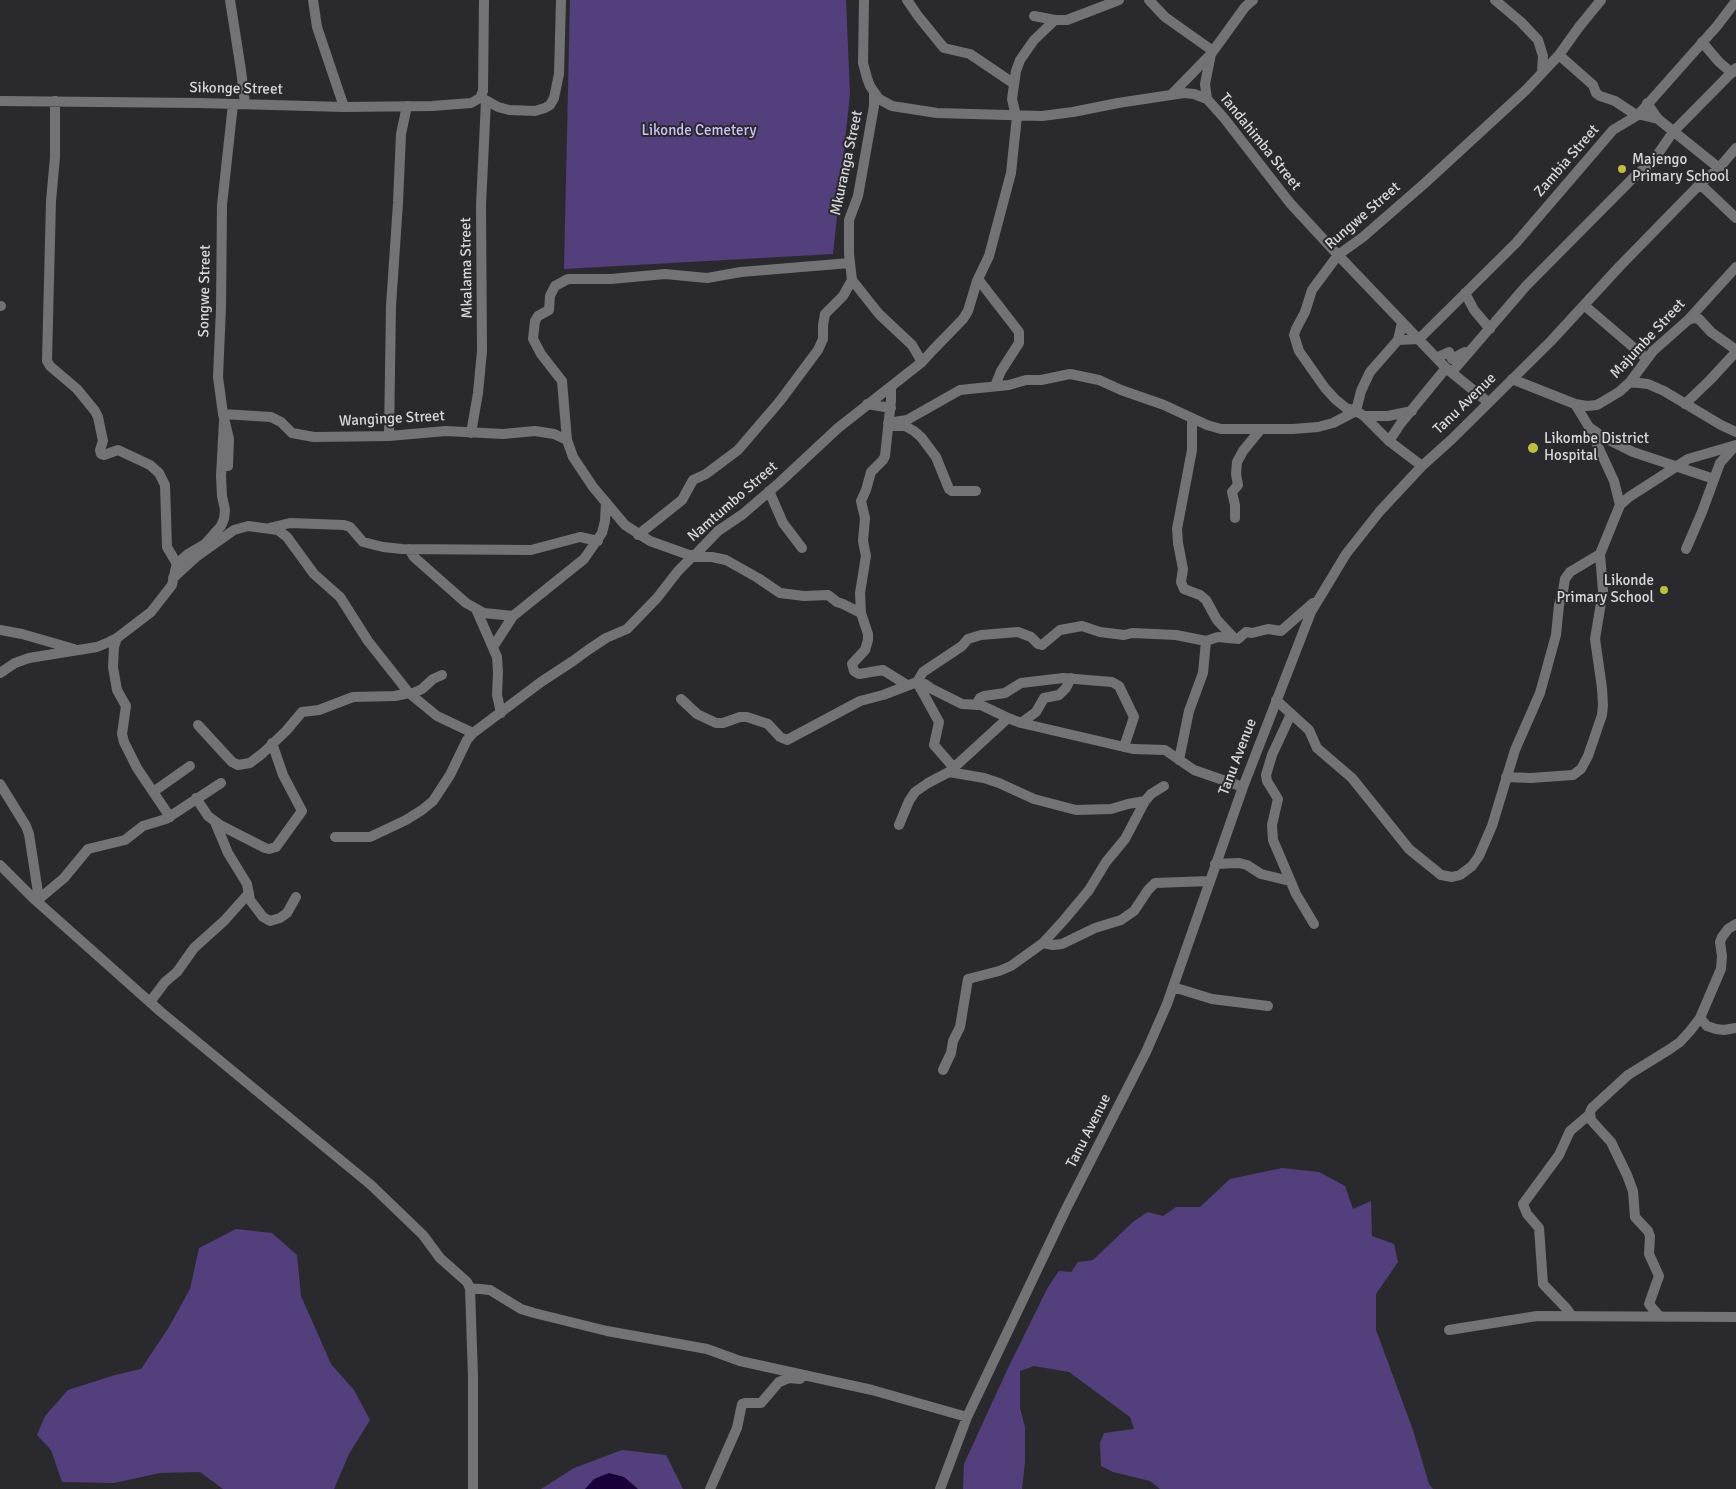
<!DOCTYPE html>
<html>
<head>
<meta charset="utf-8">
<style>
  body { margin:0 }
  canvas { display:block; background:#2a2a2e }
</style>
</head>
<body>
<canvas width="1736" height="1489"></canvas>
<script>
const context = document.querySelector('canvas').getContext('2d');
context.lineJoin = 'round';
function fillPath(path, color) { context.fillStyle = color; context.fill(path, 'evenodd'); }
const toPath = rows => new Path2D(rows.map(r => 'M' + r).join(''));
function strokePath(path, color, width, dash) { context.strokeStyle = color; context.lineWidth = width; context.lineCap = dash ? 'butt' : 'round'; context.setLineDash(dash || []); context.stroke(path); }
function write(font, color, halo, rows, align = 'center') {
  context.font = font + ' Signika,sans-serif'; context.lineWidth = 4; context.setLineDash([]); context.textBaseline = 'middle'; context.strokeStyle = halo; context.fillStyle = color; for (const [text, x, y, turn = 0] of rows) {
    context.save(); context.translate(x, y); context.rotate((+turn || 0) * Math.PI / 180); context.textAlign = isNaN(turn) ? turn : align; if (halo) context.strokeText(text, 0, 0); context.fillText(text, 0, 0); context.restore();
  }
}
const green = toPath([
  [570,0,846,0,850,94,833,254,564,269],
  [1282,1168,1319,1172,1345,1186,1353,1209,1371,1201,1372,1236,1394,1244,1398,1262,1376,1294,1376,1330,1413,1430,1429,1484,1433,1489,1160,1489,1150,1481,1113,1472,1101,1466,1100,1443,1104,1433,1134,1429,1130,1417,1069,1372,1034,1366,1020,1371,1020,1408,1025,1427,1025,1462,1022,1489,963,1489,964,1464,1008,1368,1048,1287,1059,1271,1071,1272,1078,1262,1093,1260,1134,1221,1148,1212,1163,1216,1176,1207,1200,1207,1230,1179],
  [236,1229,272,1233,297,1255,301,1296,331,1364,354,1390,370,1420,349,1454,334,1489,223,1489,200,1472,160,1473,114,1483,62,1482,51,1450,37,1435,45,1416,68,1390,115,1375,141,1369,169,1327,190,1289,199,1248],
  [622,1450,666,1455,683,1489,541,1489,574,1468]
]);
const water = toPath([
  [609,1473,624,1477,638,1489,585,1489,594,1479]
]);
const minor = toPath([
  [230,0,241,70,245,104],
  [313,0,317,27,344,107],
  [864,0,863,63,867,78,870,86,879,99,892,106,937,113,1042,116,1073,112,1118,103,1184,93,1194,94,1207,99,1224,118,1290,203,1338,255,1446,368,1488,402],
  [907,0,918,16,944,48,970,54,1013,83],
  [1149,0,1165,17,1213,51],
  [1495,0,1521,22,1538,40,1543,56,1542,72],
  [1034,16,1055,20,1067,20,1119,0],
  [1702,42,1719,62,1732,73],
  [1559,55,1593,85,1596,93,1600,96,1615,101,1633,113,1658,119],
  [874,94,874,106,858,196,849,220,849,254,852,280,879,314,912,345,922,362],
  [1172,94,1211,54],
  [482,98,498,107,509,110,535,111,545,108,550,105,554,98,559,74,561,0],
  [1207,99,1205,84,1211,54,1245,7,1253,0],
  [0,101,200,103,344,107,432,106,471,103,480,98,483,91,484,0],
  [55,101,55,157,51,201,47,361,50,366,77,389,95,411,98,417,103,441,100,450,101,454,104,455,118,450,150,465,159,473,165,485,167,547,177,564],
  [1647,103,1658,119,1719,168],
  [1016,116,1012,99,1016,71,1020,60,1034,40,1055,20],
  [1700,184,1736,218],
  [850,263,741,272,707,278,665,274,611,279,568,279,555,286,550,296,549,310,538,316,535,321,533,339,541,354,562,381,567,440,573,457,593,487,625,525,650,541,689,555,695,555,718,531,743,514,779,483,838,428,922,362,932,351,963,319,968,311,977,281,989,256,1011,173,1017,116],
  [978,279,1019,332,1019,343,1001,371,995,386],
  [1465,293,1474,310,1490,329],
  [1584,305,1647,359],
  [0,306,1,306],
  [1688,320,1694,318,1699,319,1711,332,1736,350],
  [1398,340,1419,339,1516,243,1613,130,1638,115,1717,26,1736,1],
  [1438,357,1449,352,1452,359,1465,352],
  [1452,372,1526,286,1636,175,1653,161,1673,132,1736,68],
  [1512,379,1575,404,1587,406,1597,405,1619,392,1630,382,1653,351,1688,320,1736,267],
  [1630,382,1648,384,1664,391,1721,425,1736,432],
  [867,404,891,408],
  [1575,404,1589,427,1614,481,1620,505],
  [1685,404,1710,380,1736,352],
  [223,414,271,417,281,422,292,433,314,437,389,436,446,431,503,434,535,431,554,434,567,440],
  [1364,416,1388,416,1412,411],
  [1192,418,1192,450,1177,529,1178,543,1183,569,1181,582,1184,589,1200,595,1206,600,1217,620,1233,637],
  [888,423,907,420,960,390,1009,385,1026,380,1041,380,1070,374,1099,380,1121,390,1164,405,1207,425,1221,429,1293,429,1318,427,1333,423,1356,411,1361,391,1370,372,1398,340,1402,323],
  [894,426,905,426,914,431,921,437,936,457,949,489,952,491,976,491],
  [1589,427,1605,438,1633,452,1714,479],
  [471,433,478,393,482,351,481,205,486,101],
  [389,436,391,306,398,203,401,134,407,106],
  [1389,441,1401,423,1446,368],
  [228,466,229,439,223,414,218,377,221,308,222,205,233,104],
  [1422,466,1389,441,1364,416,1356,411,1346,408,1335,399,1325,388,1299,351,1294,335,1296,329,1305,312,1312,290,1338,255,1363,237,1425,183,1526,90,1559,55,1579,27,1601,0],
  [769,491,783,523,802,548],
  [1235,518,1235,505,1232,492,1238,485,1236,474,1237,462,1243,451,1260,430],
  [269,528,290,523,344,525,350,527,363,542,383,547,402,549,531,550,580,537,598,541],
  [638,535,682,500,693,480,706,474,738,450,780,401,818,350,823,339,823,325,825,314,843,296,852,280],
  [409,549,414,557,466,603,484,613,513,616],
  [1686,549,1702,512,1720,463,1736,445],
  [693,557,712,557,726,560,758,578,780,593,804,596,828,595,837,602,843,604,861,613,868,634,868,640,865,650,852,664,854,671,859,674,883,670,907,685],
  [173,578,196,557,234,530,248,526,278,530,287,537,314,574,340,597,368,641,409,693,437,716,473,733],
  [476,609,497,657,498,672,497,695,501,713],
  [861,613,860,593,866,556,863,541,865,518,861,501,866,490,871,472,883,460,885,456,891,400,891,387],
  [0,630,22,634,74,649],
  [117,638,114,647,113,667,117,690,126,706,122,734,124,742,137,768,170,817],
  [493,647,513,616,584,559,602,533,605,521,606,502],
  [0,673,15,663,29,658,97,647,109,642,117,638,151,612,172,585,176,567,180,561,188,554,205,544,221,526,224,519,225,510,222,496,221,476,224,421],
  [411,694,422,689,433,679,442,675],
  [681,699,697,714,716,723,723,723,740,717,747,717,768,724,780,737,787,740,860,701,883,695,917,682,925,684,932,689,962,704,981,705,1008,718,1021,723,1133,749,1165,750,1194,770,1243,787],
  [1276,700,1309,730,1317,748,1352,778,1409,849,1441,875,1452,877,1460,875,1472,866,1479,856,1492,826,1515,750,1540,693,1556,635,1559,605,1563,591,1565,579,1570,572,1600,554,1620,505,1629,497,1688,459,1736,445],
  [976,705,980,698,984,696,1005,693,1021,683,1063,678,1112,682,1119,686,1134,717,1124,747],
  [1291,714,1272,755,1266,775,1267,781,1278,799,1272,825,1273,840,1296,894,1314,924],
  [1021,723,1036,712,1044,698,1059,695,1066,688,1071,678],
  [198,725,232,762,238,765,250,763,263,753,286,731,302,712,319,710,353,697,395,696,409,693],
  [1179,760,1189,711,1203,673,1206,641],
  [954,768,934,745,939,722,917,682,923,672,962,646,968,639,981,635,1018,632,1031,637,1038,644,1042,645,1060,630,1082,626,1100,632,1124,635,1132,633,1176,635,1206,641,1218,637,1238,639,1246,632,1252,633,1268,629,1281,631,1313,603],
  [949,772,984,778,999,783,1034,799,1076,810,1111,809,1128,804,1145,801],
  [1506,777,1531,778,1573,775,1581,769,1588,756,1602,715,1603,705,1602,688,1595,639,1603,591,1600,554],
  [0,784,26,826,29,834,39,899],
  [153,792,190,766],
  [196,798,208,816,220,825,265,848,269,849,276,847,302,811,283,775,272,743],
  [215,822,228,853,247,884,250,900,263,917,270,921,280,918,287,913,296,897],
  [899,825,909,801,915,792,928,783,949,772,1008,718],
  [335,837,370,837,406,820,422,810,433,801,450,775,467,740,473,733,541,682,573,661,588,650,606,638,627,629,657,598,678,571,694,555],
  [1215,864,1239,863,1247,865,1261,874,1290,881],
  [0,865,33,898,161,1012,371,1185,423,1235,440,1258,467,1282,470,1288,473,1377,473,1489],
  [35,900,39,899,64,878,88,849,125,840,143,826,166,819,221,783],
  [1043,943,1053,945,1062,944,1095,928,1121,920,1134,911,1148,890,1155,883,1209,881],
  [1173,987,1212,999,1268,1006],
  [150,1002,165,982,177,972,194,948,224,921,249,893],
  [1700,1018,1707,1026,1716,1029,1724,1030,1736,1028],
  [943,1070,951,1053,953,1041,960,1027,968,979,999,971,1011,966,1043,943,1064,920,1089,890,1106,862,1125,839,1145,801,1151,794,1164,786],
  [470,1288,490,1290,521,1309,534,1313,607,1331,707,1349,740,1361,872,1390,967,1417],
  [1572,1316,1566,1308,1543,1284,1539,1228,1527,1214,1523,1204,1559,1155,1570,1131,1590,1114],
  [1659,1316,1649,1304,1659,1276,1649,1254,1650,1236,1648,1231,1635,1217,1633,1191,1627,1175,1611,1142,1591,1120,1590,1112,1592,1108,1628,1075,1670,1049,1680,1042,1690,1031,1700,1018,1721,969,1722,956,1720,942,1722,937,1728,929,1736,924],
  [1449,1330,1537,1316,1736,1317],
  [710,1489,737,1428,742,1404,745,1403,761,1403,779,1382,789,1378,800,1379],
  [940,1489,967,1417,1066,1209,1146,1052,1167,1004,1243,787,1311,612,1346,554,1380,511,1422,466,1452,439,1551,341,1619,267,1700,184,1719,168,1736,148]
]);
const markers = [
  [1622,169,5,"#bfbe41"],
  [1533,448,6,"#bfbe41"],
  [1664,590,5,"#bfbe41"]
];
const streetNames = [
  ["Sikonge Street",236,89,1],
  ["Tandahimba Street",1260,142,51],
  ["Zambia Street",1567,161,-49],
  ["Mkuranga Street",847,163,-78],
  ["Rungwe Street",1363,216,-41],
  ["Mkalama Street",467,268,-91],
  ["Songwe Street",205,291,-89],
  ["Majumbe Street",1648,339,-47],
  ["Tanu Avenue",1465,404,-44],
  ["Wanginge Street",392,419,-3],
  ["Namtumbo Street",733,502,-41],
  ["Tanu Avenue",1238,757,-69],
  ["Tanu Avenue",1089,1131,-63]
];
const parkNames = [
  ["Likonde Cemetery",699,131]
];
const poiNames = [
  ["Majengo",1632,160],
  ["Primary School",1632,177],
  ["Likombe District",1544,439],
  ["Hospital",1544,456],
  ["Likonde",1654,581,"right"],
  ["Primary School",1654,598,"right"]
];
fillPath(green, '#523f7c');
fillPath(water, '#19003a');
strokePath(minor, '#737375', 10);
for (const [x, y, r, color] of markers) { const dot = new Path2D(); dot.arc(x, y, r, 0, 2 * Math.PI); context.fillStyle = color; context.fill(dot); strokePath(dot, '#2a2a2e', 2); }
write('15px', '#d8d8da', '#2a2a2e', streetNames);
write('15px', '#cfc0fa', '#2a2a2e', parkNames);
write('15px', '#d8d8da', '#2a2a2e', poiNames, 'left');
</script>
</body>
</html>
